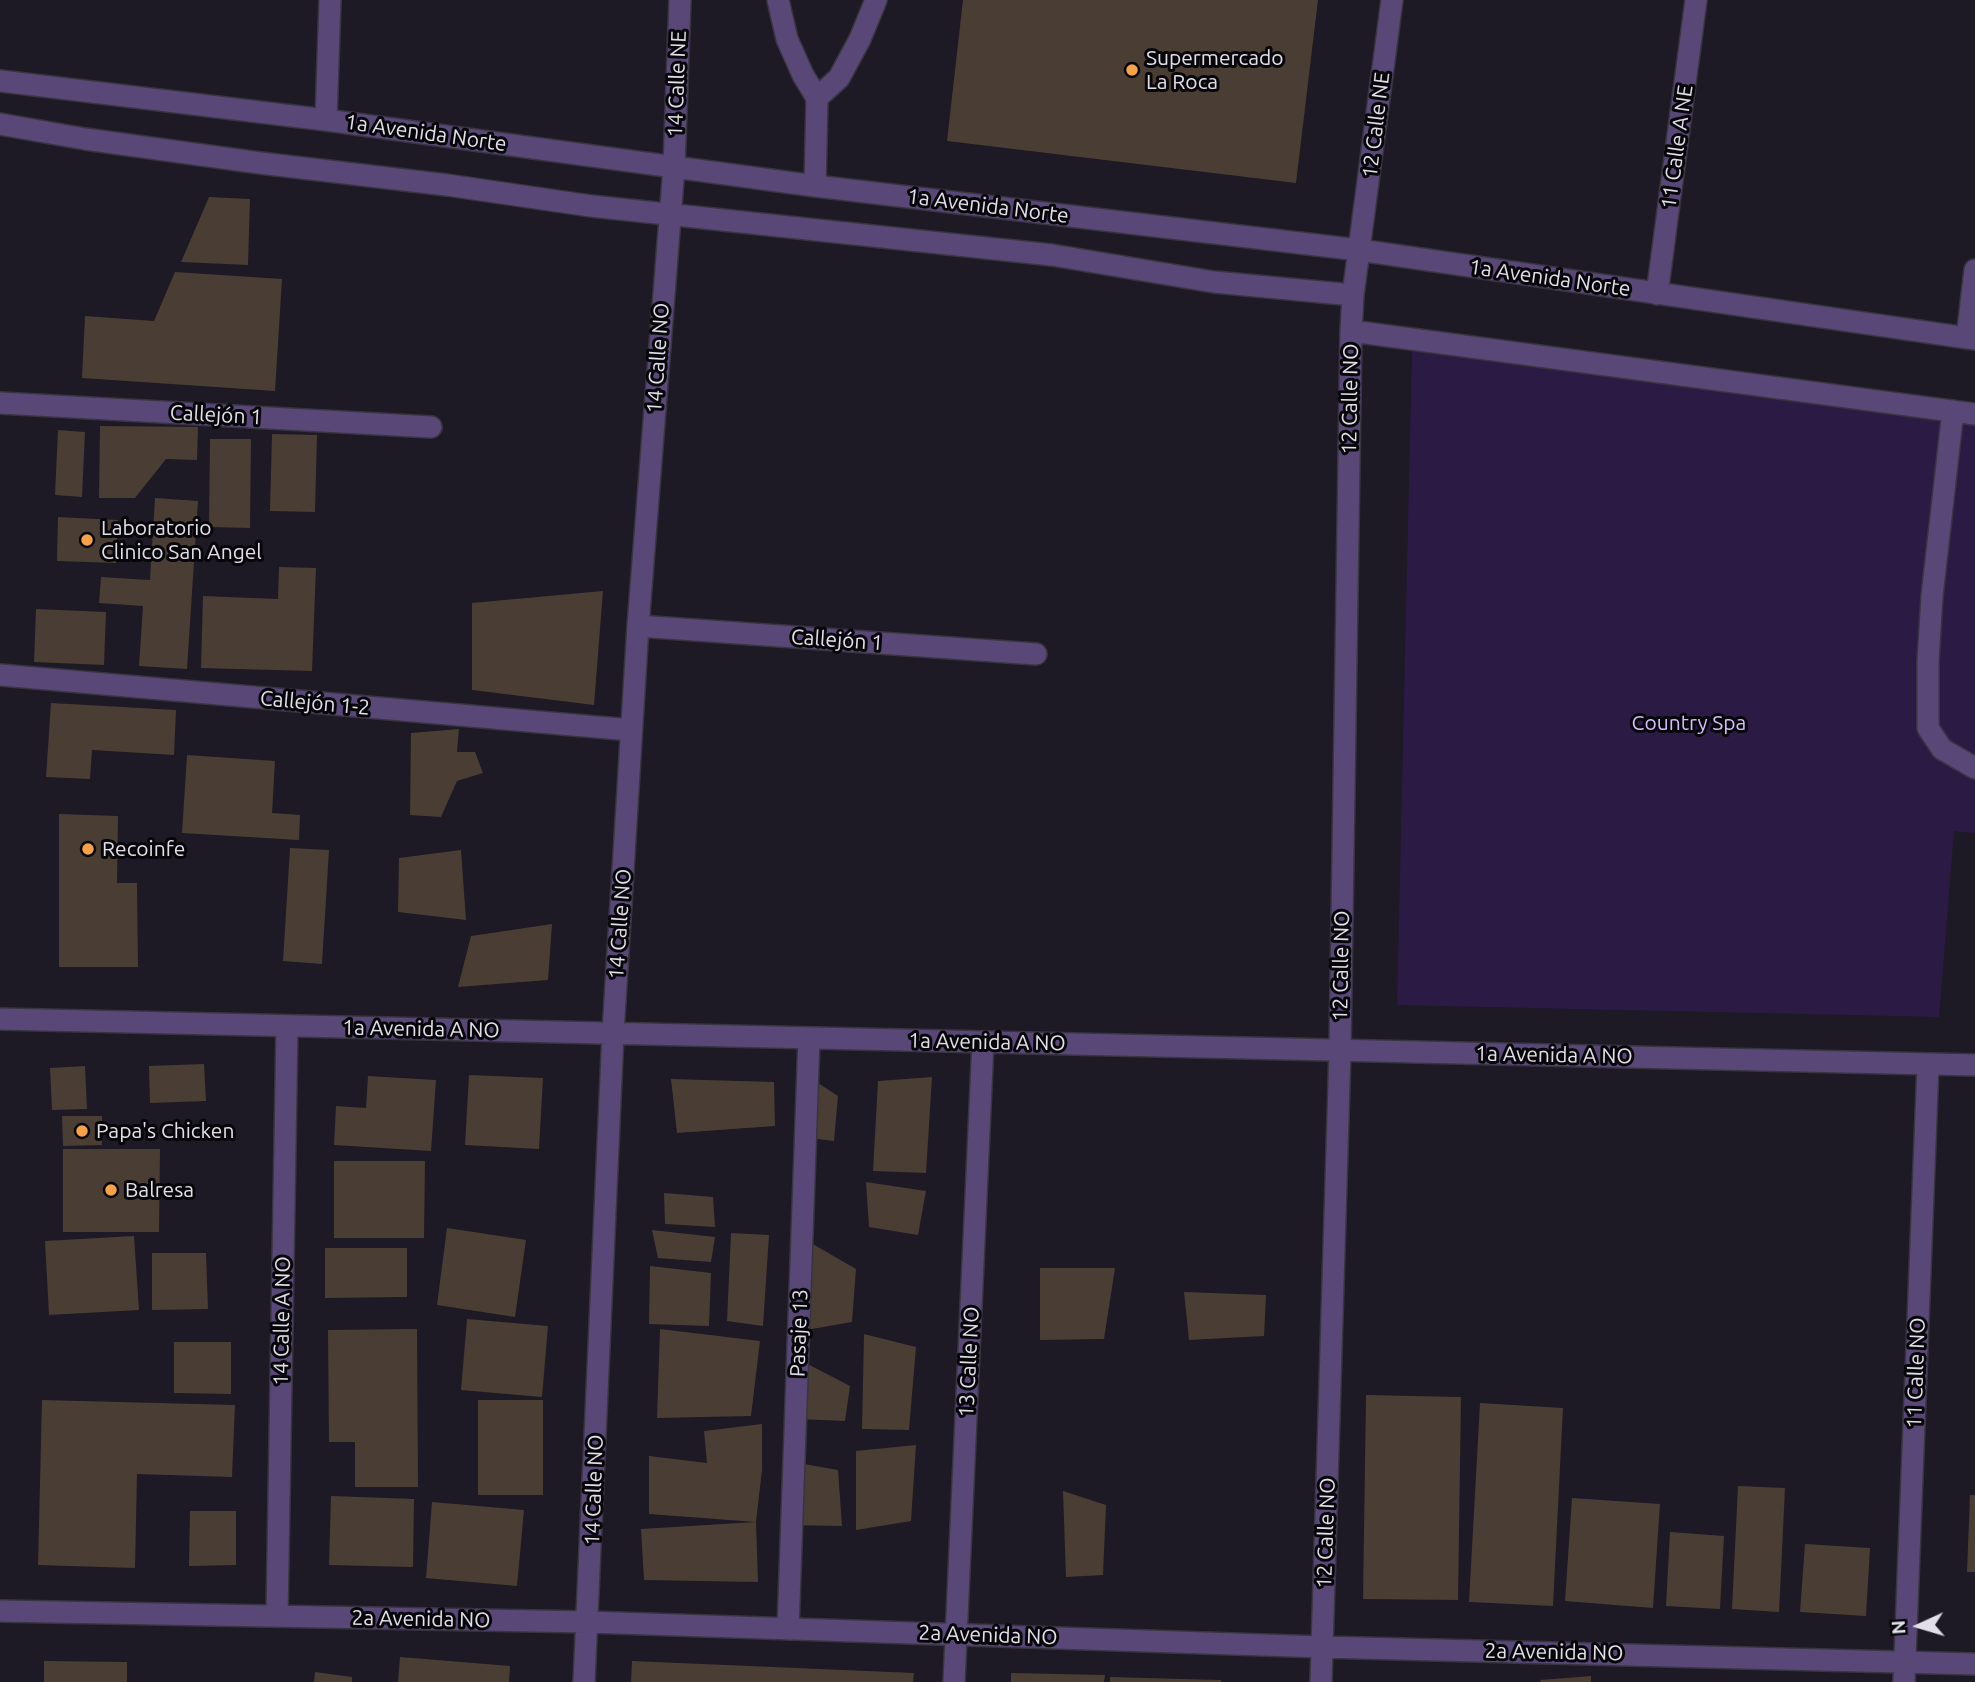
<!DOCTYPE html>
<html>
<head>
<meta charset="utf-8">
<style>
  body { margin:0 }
  #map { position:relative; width:1975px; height:1682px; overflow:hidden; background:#1d1925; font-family:Ubuntu,sans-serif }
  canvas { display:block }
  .north { position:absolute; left:1884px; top:1591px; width:70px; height:70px; -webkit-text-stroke:5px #07060a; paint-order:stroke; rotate:266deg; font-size:19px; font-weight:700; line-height:28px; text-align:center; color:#e2dfe8 }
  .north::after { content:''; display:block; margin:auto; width:24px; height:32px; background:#e2dfe8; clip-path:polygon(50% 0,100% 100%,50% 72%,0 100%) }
</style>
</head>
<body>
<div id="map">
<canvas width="1975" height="1682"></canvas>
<div class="north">N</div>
</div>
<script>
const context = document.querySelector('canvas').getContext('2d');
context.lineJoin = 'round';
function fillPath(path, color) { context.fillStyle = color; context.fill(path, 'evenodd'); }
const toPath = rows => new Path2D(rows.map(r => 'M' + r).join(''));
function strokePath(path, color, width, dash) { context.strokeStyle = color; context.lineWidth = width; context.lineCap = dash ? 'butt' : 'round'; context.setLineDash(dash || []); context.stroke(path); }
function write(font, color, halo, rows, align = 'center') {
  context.font = font + ' Ubuntu,sans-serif'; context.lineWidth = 6; context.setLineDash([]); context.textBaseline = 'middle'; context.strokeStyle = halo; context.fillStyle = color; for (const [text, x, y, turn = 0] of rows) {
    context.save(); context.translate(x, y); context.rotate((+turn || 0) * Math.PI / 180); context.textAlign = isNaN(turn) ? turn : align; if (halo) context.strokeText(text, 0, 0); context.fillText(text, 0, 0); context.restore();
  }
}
const green = toPath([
  [1412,351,1975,423,1975,833,1954,831,1939,1017,1397,1005]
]);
const building = toPath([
  [963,0,1318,0,1296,183,947,141],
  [209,197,250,199,248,265,181,262],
  [175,272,282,279,275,391,82,378,85,316,154,321],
  [100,426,198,427,197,460,166,459,135,498,99,498],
  [58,430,85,432,82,497,55,495],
  [272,434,317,435,315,512,270,511],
  [210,439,251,439,250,528,209,527],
  [155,498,198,501,187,669,139,666,143,606,99,603,101,577,150,580],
  [58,517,118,520,116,563,57,561],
  [279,567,316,568,312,671,201,668,203,596,278,599],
  [603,591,594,705,472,690,472,603],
  [36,609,106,612,104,665,34,662],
  [51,703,176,710,174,755,92,750,90,779,46,777],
  [459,729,457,752,475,752,483,773,457,781,441,817,410,815,411,733],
  [187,755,275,761,272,813,300,815,299,840,182,833],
  [59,814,118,816,117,883,137,883,138,967,59,967],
  [290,848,329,850,322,964,283,961],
  [461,850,466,920,398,912,399,858],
  [552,924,548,980,458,987,471,936],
  [204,1064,206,1101,150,1103,149,1066],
  [85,1066,87,1109,52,1110,50,1068],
  [469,1075,543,1078,539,1149,465,1145],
  [368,1076,436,1080,431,1151,334,1145,336,1106,366,1108],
  [809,1077,838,1096,834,1141,801,1137],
  [932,1077,926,1173,873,1171,878,1081],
  [671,1079,774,1082,775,1126,677,1133],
  [62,1116,102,1116,102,1145,63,1146],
  [63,1149,160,1149,159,1232,63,1232],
  [334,1161,425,1161,424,1238,334,1238],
  [866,1182,926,1191,918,1235,869,1227],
  [664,1193,713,1197,715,1227,665,1224],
  [447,1228,526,1240,515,1317,437,1305],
  [652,1230,715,1237,711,1262,658,1258],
  [731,1233,769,1235,763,1326,727,1321],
  [134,1236,139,1310,49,1315,45,1241],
  [799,1236,856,1269,852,1322,806,1330],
  [325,1248,407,1248,407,1297,325,1298],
  [152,1253,206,1253,208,1309,152,1310],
  [650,1266,711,1273,709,1326,649,1324],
  [1040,1268,1115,1268,1104,1339,1040,1340],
  [1184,1292,1266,1295,1264,1336,1189,1340],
  [467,1319,548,1326,542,1397,461,1390],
  [417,1329,418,1487,355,1487,355,1442,329,1442,328,1330],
  [660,1329,760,1341,751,1416,657,1418],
  [864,1334,916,1347,909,1430,862,1429],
  [174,1342,231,1342,231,1394,174,1393],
  [798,1359,850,1386,845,1421,799,1419],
  [1366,1395,1461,1397,1458,1600,1363,1599],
  [42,1400,235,1405,232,1477,137,1474,135,1568,38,1565],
  [478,1400,543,1400,543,1495,478,1495],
  [1480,1403,1563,1408,1553,1606,1469,1602],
  [762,1424,762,1470,756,1522,649,1514,649,1456,707,1463,704,1431],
  [916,1445,911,1521,856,1530,856,1451],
  [787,1461,838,1470,842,1526,785,1525],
  [1738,1486,1785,1488,1779,1612,1732,1609],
  [1063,1491,1106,1505,1103,1575,1066,1577],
  [1970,1495,1975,1495,1975,1572,1967,1572],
  [331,1496,414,1499,413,1567,329,1565],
  [1572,1498,1660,1504,1653,1608,1565,1601],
  [432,1502,524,1510,517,1586,426,1578],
  [190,1511,236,1511,236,1565,189,1566],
  [756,1522,758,1582,644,1580,641,1529],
  [1670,1532,1724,1536,1720,1609,1666,1606],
  [1805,1544,1870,1548,1866,1616,1800,1612],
  [400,1657,510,1666,509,1682,398,1682],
  [44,1661,127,1662,127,1682,44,1682],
  [632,1661,914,1673,913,1682,631,1682],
  [315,1672,352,1677,352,1682,314,1682],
  [1011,1673,1105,1675,1104,1682,1011,1682],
  [1591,1676,1591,1682,1541,1682,1540,1680],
  [1110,1677,1221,1680,1221,1682,1110,1682]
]);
const minor = toPath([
  [778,0,787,39,803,75,817,98,815,186],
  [0,81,326,120,815,186,1359,250,1975,339],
  [817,98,839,78,860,39,876,0],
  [326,120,330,0],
  [0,124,85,139,260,163,447,185,591,206,1052,255,1214,282,1353,295],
  [1657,294,1696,0],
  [1351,331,1975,414],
  [1967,338,1975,270],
  [0,403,431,427],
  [1953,411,1932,596,1928,661,1928,728,1942,749,1975,768],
  [638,626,1036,654],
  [0,675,631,730],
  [0,1019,1975,1065],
  [0,1611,588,1622,1322,1647,1975,1664],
  [277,1616,287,1026],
  [788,1629,809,1038],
  [584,1682,613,1033,638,626,674,167,680,0],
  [954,1682,983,1042],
  [1321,1682,1340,1050,1351,331,1353,295,1392,0],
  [1904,1682,1928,1064]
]);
const markers = [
  [1132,70,7,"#f7a149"],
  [87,540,7,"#f7a149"],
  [88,849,7,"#f7a149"],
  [82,1131,7,"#f7a149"],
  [111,1190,7,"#f7a149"]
];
const poiNames = [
  ["Supermercado",1146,58],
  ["La Roca",1146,82],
  ["Laboratorio",101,528],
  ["Clinico San Angel",101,552],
  ["Recoinfe",102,849],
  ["Papa's Chicken",96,1131],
  ["Balresa",125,1190]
];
const streetNames = [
  ["14 Calle NE",677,84,-88],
  ["12 Calle NE",1376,125,-83],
  ["1a Avenida Norte",426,133,8],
  ["11 Calle A NE",1677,147,-82],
  ["1a Avenida Norte",988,206,7],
  ["1a Avenida Norte",1550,278,8],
  ["14 Calle NO",658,358,-86],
  ["12 Calle NO",1350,399,-89],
  ["Callejón 1",216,415,3],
  ["Callejón 1",837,640,4],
  ["Callejón 1-2",315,703,5],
  ["14 Calle NO",620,924,-86],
  ["12 Calle NO",1341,966,-89],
  ["1a Avenida A NO",421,1029,1],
  ["1a Avenida A NO",987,1042,1],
  ["1a Avenida A NO",1554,1055,1],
  ["14 Calle A NO",282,1321,-89],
  ["Pasaje 13",799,1333,-88],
  ["13 Calle NO",969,1362,-87],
  ["11 Calle NO",1916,1373,-88],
  ["14 Calle NO",594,1490,-88],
  ["12 Calle NO",1326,1533,-88],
  ["2a Avenida NO",421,1619,1],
  ["2a Avenida NO",988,1635,2],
  ["2a Avenida NO",1554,1652,1]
];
const parkNames = [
  ["Country Spa",1689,723]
];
fillPath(green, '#2b1b44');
fillPath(building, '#4a3d33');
strokePath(minor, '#393540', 24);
strokePath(minor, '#594778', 21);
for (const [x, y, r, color] of markers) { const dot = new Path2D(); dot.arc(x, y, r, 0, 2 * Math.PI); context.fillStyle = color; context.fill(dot); strokePath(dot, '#07060a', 2.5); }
write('21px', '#e2dfe8', '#07060a', poiNames, 'left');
write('21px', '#e2dfe8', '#07060a', streetNames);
write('21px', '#d4befe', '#07060a', parkNames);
</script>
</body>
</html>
